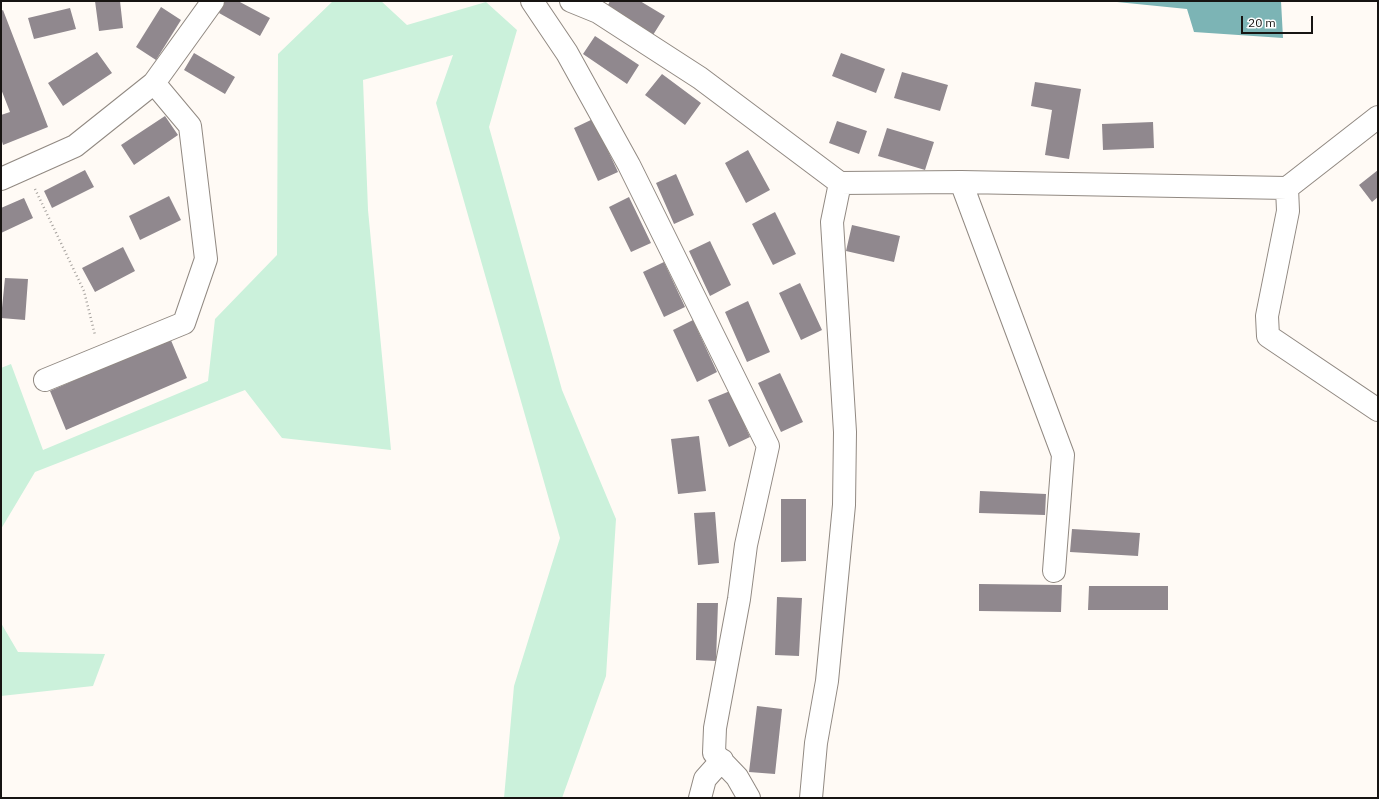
<!DOCTYPE html>
<html>
<head>
<meta charset="utf-8">
<style>
  body { margin:0 }
  #map { position:relative; width:1379px; height:799px; overflow:hidden; background:#fffaf5; font-family:"IBM Plex Sans",sans-serif }
  canvas { display:block }
  .frame { position:absolute; inset:0; border:2px solid #171412; pointer-events:none }
  .scale { position:absolute; left:1241px; top:16px; width:72px; height:18px; box-sizing:border-box; border:2px solid #171412; border-top:0; padding-left:5px; font-size:12px; line-height:14px; white-space:nowrap; color:#171412; -webkit-text-stroke:3px #fff; paint-order:stroke }
</style>
</head>
<body>
<div id="map">
<canvas width="1379" height="799"></canvas>
<div class="frame"></div>
<div class="scale">20 m</div>
</div>
<script>
const context = document.querySelector('canvas').getContext('2d');
context.lineJoin = 'round';
function fillPath(path, color) { context.fillStyle = color; context.fill(path, 'evenodd'); }
const toPath = rows => new Path2D(rows.map(r => 'M' + r).join(''));
function strokePath(path, color, width, dash) { context.strokeStyle = color; context.lineWidth = width; context.lineCap = dash ? 'butt' : 'round'; context.setLineDash(dash || []); context.stroke(path); }
const green = toPath([
  [333,1,381,1,407,25,486,2,517,30,489,127,562,390,616,519,606,676,562,798,504,798,514,686,560,538,436,103,453,55,363,80,368,210,391,450,282,438,245,390,35,472,1,529,1,368,11,364,43,450,208,381,215,319,277,255,278,54],
  [1,623,18,652,105,654,93,686,1,696]
]);
const water = toPath([
  [1107,1,1281,1,1283,38,1194,32,1187,9]
]);
const building = toPath([
  [95,1,120,1,123,28,99,31],
  [225,1,238,1,270,18,260,36,219,13],
  [610,1,640,1,665,16,653,35,607,7],
  [161,7,181,20,156,60,136,47],
  [70,8,76,29,34,39,28,18],
  [3,10,48,127,3,145,1,138,1,115,10,112,1,89,1,11],
  [595,36,639,65,627,84,583,54],
  [97,52,112,73,63,106,48,83],
  [194,53,235,77,225,94,184,70],
  [841,53,885,69,876,93,832,76],
  [902,72,948,85,940,111,894,98],
  [662,74,701,103,685,125,645,95],
  [1035,82,1081,89,1069,159,1045,155,1052,110,1031,106],
  [165,116,178,135,134,165,121,145],
  [593,119,618,172,598,181,574,128],
  [837,121,867,131,859,154,829,143],
  [1153,122,1154,148,1103,150,1102,124],
  [887,128,934,142,925,170,878,156],
  [748,150,770,190,746,203,725,163],
  [85,170,94,187,52,208,44,191],
  [1378,170,1378,197,1372,202,1359,185],
  [676,174,694,215,674,224,656,183],
  [169,196,181,220,140,240,129,216],
  [629,197,651,243,631,252,609,207],
  [24,198,33,218,1,233,1,208],
  [775,212,796,254,773,265,752,224],
  [852,225,900,236,894,262,846,251],
  [710,241,731,285,710,296,689,251],
  [123,247,135,271,95,292,82,268],
  [664,262,685,307,664,317,643,272],
  [5,278,28,279,25,320,1,318],
  [800,283,822,330,801,340,779,293],
  [748,301,770,352,747,362,725,312],
  [693,320,717,372,697,382,673,330],
  [170,338,187,378,66,430,50,391],
  [780,373,803,422,781,432,758,383],
  [730,391,750,437,729,447,708,400],
  [699,436,706,491,678,494,671,439],
  [980,491,1046,494,1045,515,979,513],
  [781,499,806,499,806,561,781,562],
  [715,512,719,563,698,565,694,513],
  [1072,529,1140,533,1138,556,1070,552],
  [979,584,1062,585,1061,612,979,611],
  [1089,586,1168,586,1168,610,1088,610],
  [777,597,802,598,799,656,775,655],
  [697,603,718,603,716,661,696,660],
  [757,706,782,709,775,774,749,772]
]);
const path = toPath([
  [35,189,84,291,95,335]
]);
const minor = toPath([
  [532,1,567,53,629,165,768,446,746,545,739,599,715,728,714,753,737,777,749,798],
  [571,1,598,12,700,78,840,183,961,182,1287,188,1378,117],
  [1,179,75,146,154,83,213,1],
  [961,182,1063,455,1054,571],
  [1287,188,1288,211,1267,316,1268,336,1378,410],
  [45,380,184,323,206,259,190,126,154,83],
  [700,798,705,779,722,760],
  [811,798,816,743,827,681,844,505,845,432,832,222,840,183]
]);
fillPath(green, '#cbf1db');
fillPath(water, '#7cb4b5');
fillPath(building, '#90888e');
strokePath(minor, '#918982', 24);
strokePath(path, '#a6a29e', 2.5, [1, 3]);
strokePath(minor, '#fff', 22);
</script>
</body>
</html>
